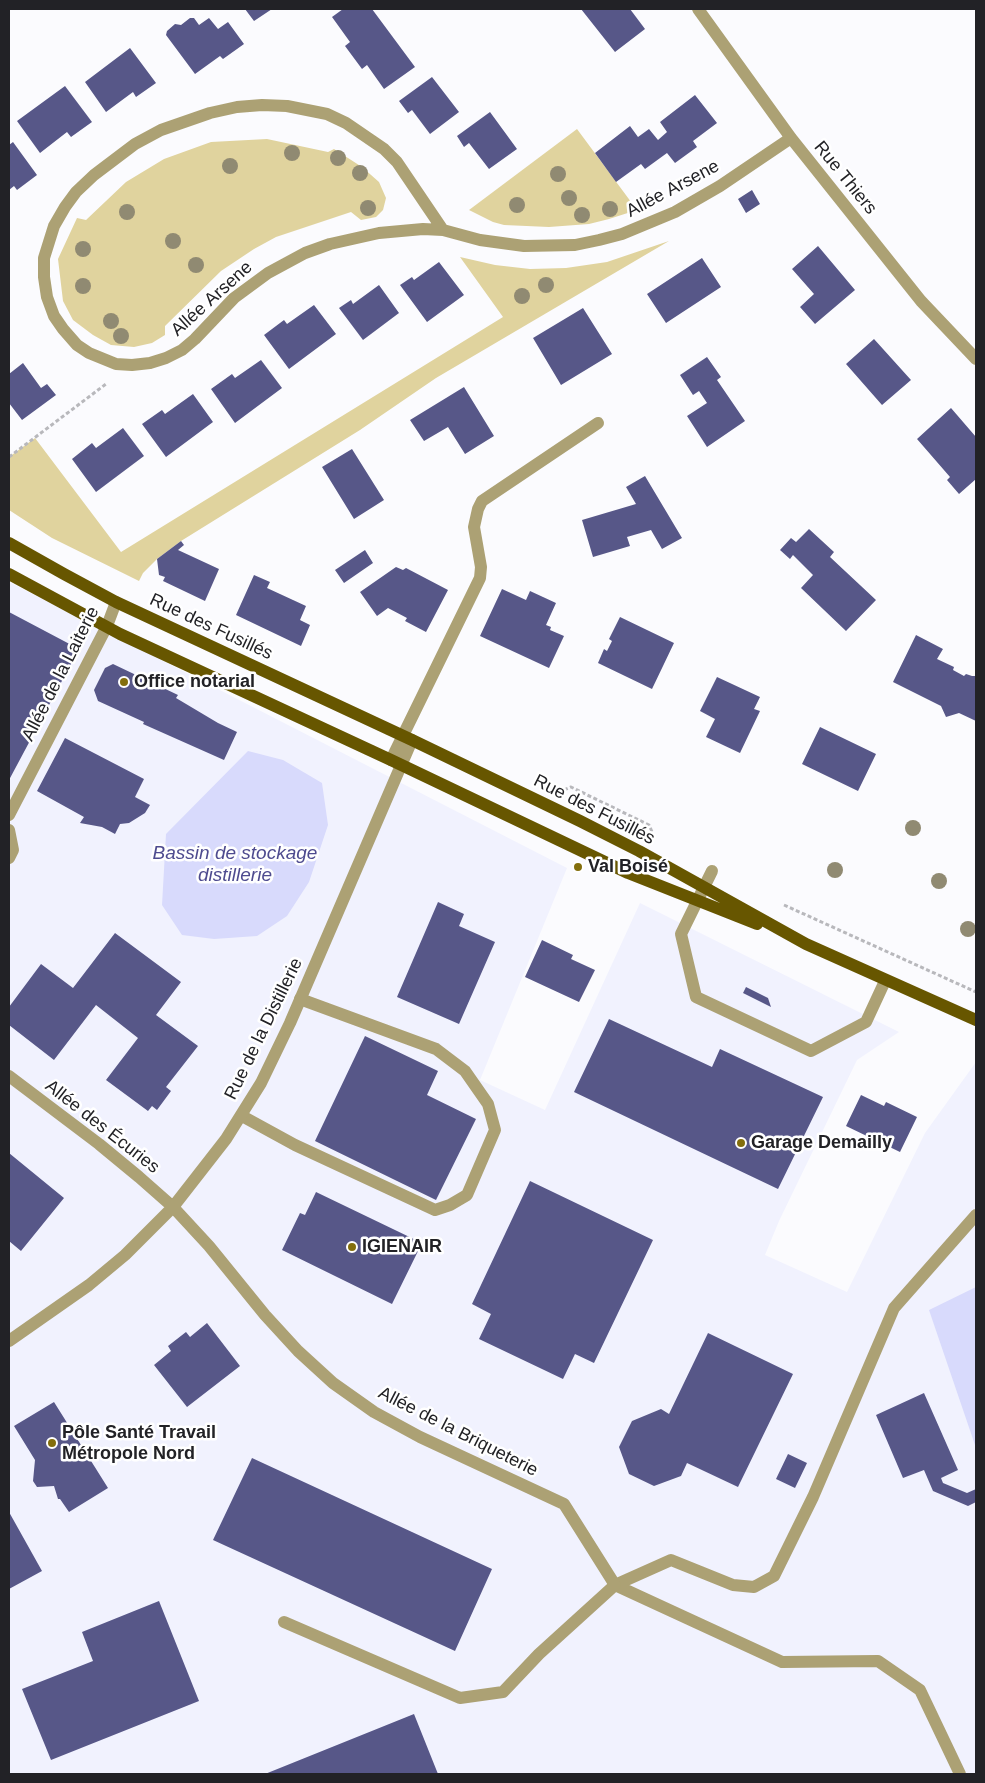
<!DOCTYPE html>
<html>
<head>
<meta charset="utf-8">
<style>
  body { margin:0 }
  #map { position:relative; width:985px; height:1783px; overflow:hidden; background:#fbfbfe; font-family:Arial,sans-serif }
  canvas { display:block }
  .frame { position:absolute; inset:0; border:10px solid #222226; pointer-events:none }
</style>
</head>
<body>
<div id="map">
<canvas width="985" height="1783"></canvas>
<div class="frame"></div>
</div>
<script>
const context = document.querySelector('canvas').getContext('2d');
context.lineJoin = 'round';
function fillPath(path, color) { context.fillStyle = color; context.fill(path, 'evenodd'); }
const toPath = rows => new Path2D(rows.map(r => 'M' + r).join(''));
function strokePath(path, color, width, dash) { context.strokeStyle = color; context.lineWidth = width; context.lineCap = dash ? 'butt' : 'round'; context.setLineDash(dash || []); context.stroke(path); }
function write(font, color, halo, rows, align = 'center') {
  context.font = font + ' Arial,sans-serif'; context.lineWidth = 5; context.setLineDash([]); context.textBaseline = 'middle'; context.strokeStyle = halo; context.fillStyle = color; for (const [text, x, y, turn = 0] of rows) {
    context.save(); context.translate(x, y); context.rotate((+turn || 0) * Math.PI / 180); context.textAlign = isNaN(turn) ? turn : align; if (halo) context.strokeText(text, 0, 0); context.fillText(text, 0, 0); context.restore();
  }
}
const built = toPath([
  [9,582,567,868,480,1080,545,1110,640,903,899,1032,857,1060,779,1221,765,1255,847,1292,925,1133,976,1062,976,1774,9,1774]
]);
const green = toPath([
  [577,129,637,210,609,219,589,224,549,227,504,225,493,222,469,210],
  [267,139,328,152,334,149,362,167,379,182,386,198,383,210,376,217,361,220,351,212,276,237,254,249,221,271,165,326,165,335,152,343,134,347,111,345,93,335,73,320,63,301,58,259,77,218,86,220,126,182,164,159,211,142],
  [669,241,436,378,360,430,181,541,157,559,143,573,139,581,52,538,9,510,9,457,35,438,121,552,503,317,460,257,495,265,530,269,566,268,607,262]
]);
const water = toPath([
  [248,751,283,760,322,783,328,825,309,882,287,916,257,936,214,939,182,935,162,905,166,834],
  [976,1287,976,1448,929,1310]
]);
const building = toPath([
  [245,9,272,9,254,21],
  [343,9,372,9,415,67,384,89,367,65,362,69,345,46,350,42,332,17],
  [581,9,630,9,645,29,615,52],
  [190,18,194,18,199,25,209,18,218,29,228,22,244,44,223,59,220,56,195,74,166,35,167,31,175,24,181,25],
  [130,48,156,83,136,97,133,92,106,112,85,82],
  [432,77,459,112,430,134,412,110,408,113,399,101],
  [65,86,92,122,71,137,67,132,40,153,17,121],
  [695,95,717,123,693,141,697,147,675,163,667,153,645,169,641,164,616,182,595,153,630,126,638,137,649,129,658,140,667,132,660,122],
  [490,112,517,149,489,169,469,143,464,147,457,136],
  [13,142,37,175,17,190,14,186,9,190,9,145],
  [752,190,760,204,746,213,738,199],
  [818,246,855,290,815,324,800,307,814,294,792,269],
  [702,258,721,287,666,323,647,294],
  [439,262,464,295,427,322,400,285,412,277,414,280],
  [379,285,399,313,363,340,339,308,351,300,353,304],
  [314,305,336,334,289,369,264,335,284,320,287,324],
  [583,308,612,354,561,385,533,338],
  [874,339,911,380,882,405,846,364],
  [707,357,721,377,717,380,745,421,707,447,687,416,707,403,699,391,693,395,680,375],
  [261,360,282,388,235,423,211,389,232,374,235,378],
  [23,363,41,388,47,384,56,395,22,420,9,403,9,374],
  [464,387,494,436,465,454,448,427,424,441,410,420],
  [193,394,213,422,166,457,142,424,162,410,165,414],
  [951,408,976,437,976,479,959,494,947,480,950,477,917,439],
  [123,428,144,456,96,492,72,459,92,443,96,448],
  [352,449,384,500,354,519,322,467],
  [645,476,682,538,662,549,651,530,627,537,630,546,593,557,582,520,636,504,626,487],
  [809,529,834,552,830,557,876,600,846,631,801,588,813,575,793,555,790,559,780,550,791,538,796,542],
  [181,541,184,545,178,550,219,569,205,601,163,581,165,577,159,575,157,559],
  [365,550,373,563,344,583,335,570],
  [396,567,403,570,406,568,448,590,426,632,405,621,407,618,388,608,377,616,360,592],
  [254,575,270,582,267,588,306,606,300,620,310,625,301,646,236,615],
  [502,589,526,600,530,591,556,603,546,625,551,627,550,630,564,636,549,668,480,636],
  [9,612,79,649,9,780],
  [620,617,674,643,652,689,598,663,604,649,607,651,612,641,609,639],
  [916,635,943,649,937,659,954,667,953,670,964,676,966,674,972,676,976,676,976,721,959,713,946,717,941,706,893,682],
  [113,664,178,695,176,698,218,723,237,732,224,760,143,724,144,722,98,701,94,690,105,668],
  [717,677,760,697,754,709,760,711,740,753,706,737,715,719,700,711],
  [820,727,876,754,858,791,802,764],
  [65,738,144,779,135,797,150,805,145,813,129,823,120,824,115,834,102,827,80,823,84,817,37,791],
  [438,902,464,914,459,926,495,942,459,1024,397,997],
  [115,933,181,982,156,1015,198,1046,166,1087,171,1091,157,1110,152,1106,148,1111,106,1080,138,1038,96,1005,54,1060,9,1025,9,1007,41,964,73,988],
  [542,940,573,955,571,959,595,970,579,1002,525,977],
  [746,987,768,998,771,1007,743,993],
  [609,1019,712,1067,720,1049,823,1097,778,1189,574,1092],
  [365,1036,438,1071,427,1095,476,1119,436,1200,315,1141],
  [861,1095,884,1106,886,1102,917,1117,900,1152,846,1126],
  [9,1153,64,1198,21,1251,9,1241],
  [530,1181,653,1240,594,1363,575,1354,563,1379,479,1339,491,1314,472,1304],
  [316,1192,422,1243,392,1304,282,1250,300,1213,305,1215],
  [207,1323,240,1366,187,1407,154,1365,171,1351,168,1346,186,1332,190,1337],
  [708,1333,793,1374,738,1487,687,1463,681,1476,654,1486,629,1474,619,1447,632,1421,661,1409,669,1414],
  [924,1393,958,1470,941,1478,943,1483,967,1493,976,1489,976,1502,968,1506,933,1491,924,1470,903,1478,876,1415],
  [54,1402,108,1488,69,1512,60,1499,58,1499,54,1486,37,1487,33,1481,35,1460,14,1426],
  [788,1454,807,1463,795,1488,776,1479],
  [252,1458,492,1569,455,1651,213,1540],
  [9,1512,42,1571,9,1589],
  [159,1601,199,1701,51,1760,22,1689,93,1661,82,1632],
  [414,1714,438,1774,265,1774]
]);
const path = toPath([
  [9,457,106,384],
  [564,790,571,787,649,825,653,834],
  [784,905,976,992]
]);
const service = toPath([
  [712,871,681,934,696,997,811,1051,866,1022,885,981],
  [242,1116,295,1145,435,1210,450,1205,467,1195,495,1130,488,1104,465,1071,436,1049,300,999],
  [615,1585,782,1662,878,1661,920,1690,960,1774],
  [284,1622,460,1698,503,1692,539,1654,615,1585,671,1560,733,1585,754,1587,774,1576,813,1497,894,1308,976,1215]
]);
const minor = toPath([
  [698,9,791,138,921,301,976,359],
  [443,230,397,162,384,149,346,123,327,114,287,106,262,105,237,107,210,113,161,130,135,144,94,175,76,192,65,207,54,226,44,258,44,277,47,297,54,316,63,329,77,345,89,353,116,364,132,365,150,363,166,358,182,350,195,339,234,298,268,273,305,253,330,244,379,233,423,229,443,230,480,240,524,246,575,245,599,240,622,234,675,212,720,186,791,138],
  [391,760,480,578,481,567,474,527,478,509,482,501,598,423],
  [9,815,107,626,116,602],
  [9,830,13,850,9,858],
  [9,1076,99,1144,139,1177,173,1207,209,1246,265,1315,298,1351,333,1383,374,1412,420,1437,564,1504,615,1585],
  [9,1341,89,1285,125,1255,173,1207,226,1139,261,1083,290,1023,412,740]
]);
const primary = toPath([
  [9,543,64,574,116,602,412,740,580,821,639,851,806,944,976,1020],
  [9,574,120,634,391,760,628,873,757,924]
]);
const trees = [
  [292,153],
  [338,158],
  [230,166],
  [360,173],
  [558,174],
  [569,198],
  [517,205],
  [368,208],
  [610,209],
  [127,212],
  [582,215],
  [173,241],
  [83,249],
  [196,265],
  [546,285],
  [83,286],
  [522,296],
  [111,321],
  [121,336],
  [913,828],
  [835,870],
  [939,881],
  [968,929]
];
const markers = [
  [124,682,5,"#836e0c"],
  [578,867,5,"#836e0c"],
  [741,1143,5,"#836e0c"],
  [352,1247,5,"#836e0c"],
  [52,1443,5,"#836e0c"]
];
const streetNames = [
  ["Rue Thiers",845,178,51],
  ["Allée Arsene",673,189,-28],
  ["Allée Arsene",212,299,-42],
  ["Rue des Fusillés",211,627,25],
  ["Allée de la Laiterie",61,674,-63],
  ["Rue des Fusillés",594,810,27],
  ["Rue de la Distillerie",264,1029,-64],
  ["Allée des Écuries",102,1127,38],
  ["Allée de la Briqueterie",458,1432,27]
];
const poiNames = [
  ["Office notarial",134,682],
  ["Val Boisé",588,867],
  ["Garage Demailly",751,1143],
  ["IGIENAIR",362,1247],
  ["Pôle Santé Travail",62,1433],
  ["Métropole Nord",62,1454]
];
const waterNames = [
  ["Bassin de stockage",235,854],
  ["distillerie",235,876]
];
fillPath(built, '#f1f2fe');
fillPath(green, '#e0d39e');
fillPath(water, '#d8dafc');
fillPath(building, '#575788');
strokePath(path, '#b8b8bc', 3, [4, 2.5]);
strokePath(service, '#aca174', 12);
strokePath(minor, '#aca174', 12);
strokePath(primary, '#675600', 12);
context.fillStyle = '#908a72';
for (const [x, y] of trees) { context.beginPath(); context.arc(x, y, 8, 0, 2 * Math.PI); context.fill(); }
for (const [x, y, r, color] of markers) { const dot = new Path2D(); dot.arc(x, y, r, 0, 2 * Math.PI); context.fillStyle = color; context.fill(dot); strokePath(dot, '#fff', 2); }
write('18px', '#222226', '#fff', streetNames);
write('bold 18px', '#222226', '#fff', poiNames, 'left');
write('italic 19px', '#4e4b8f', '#fff', waterNames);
</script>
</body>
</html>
